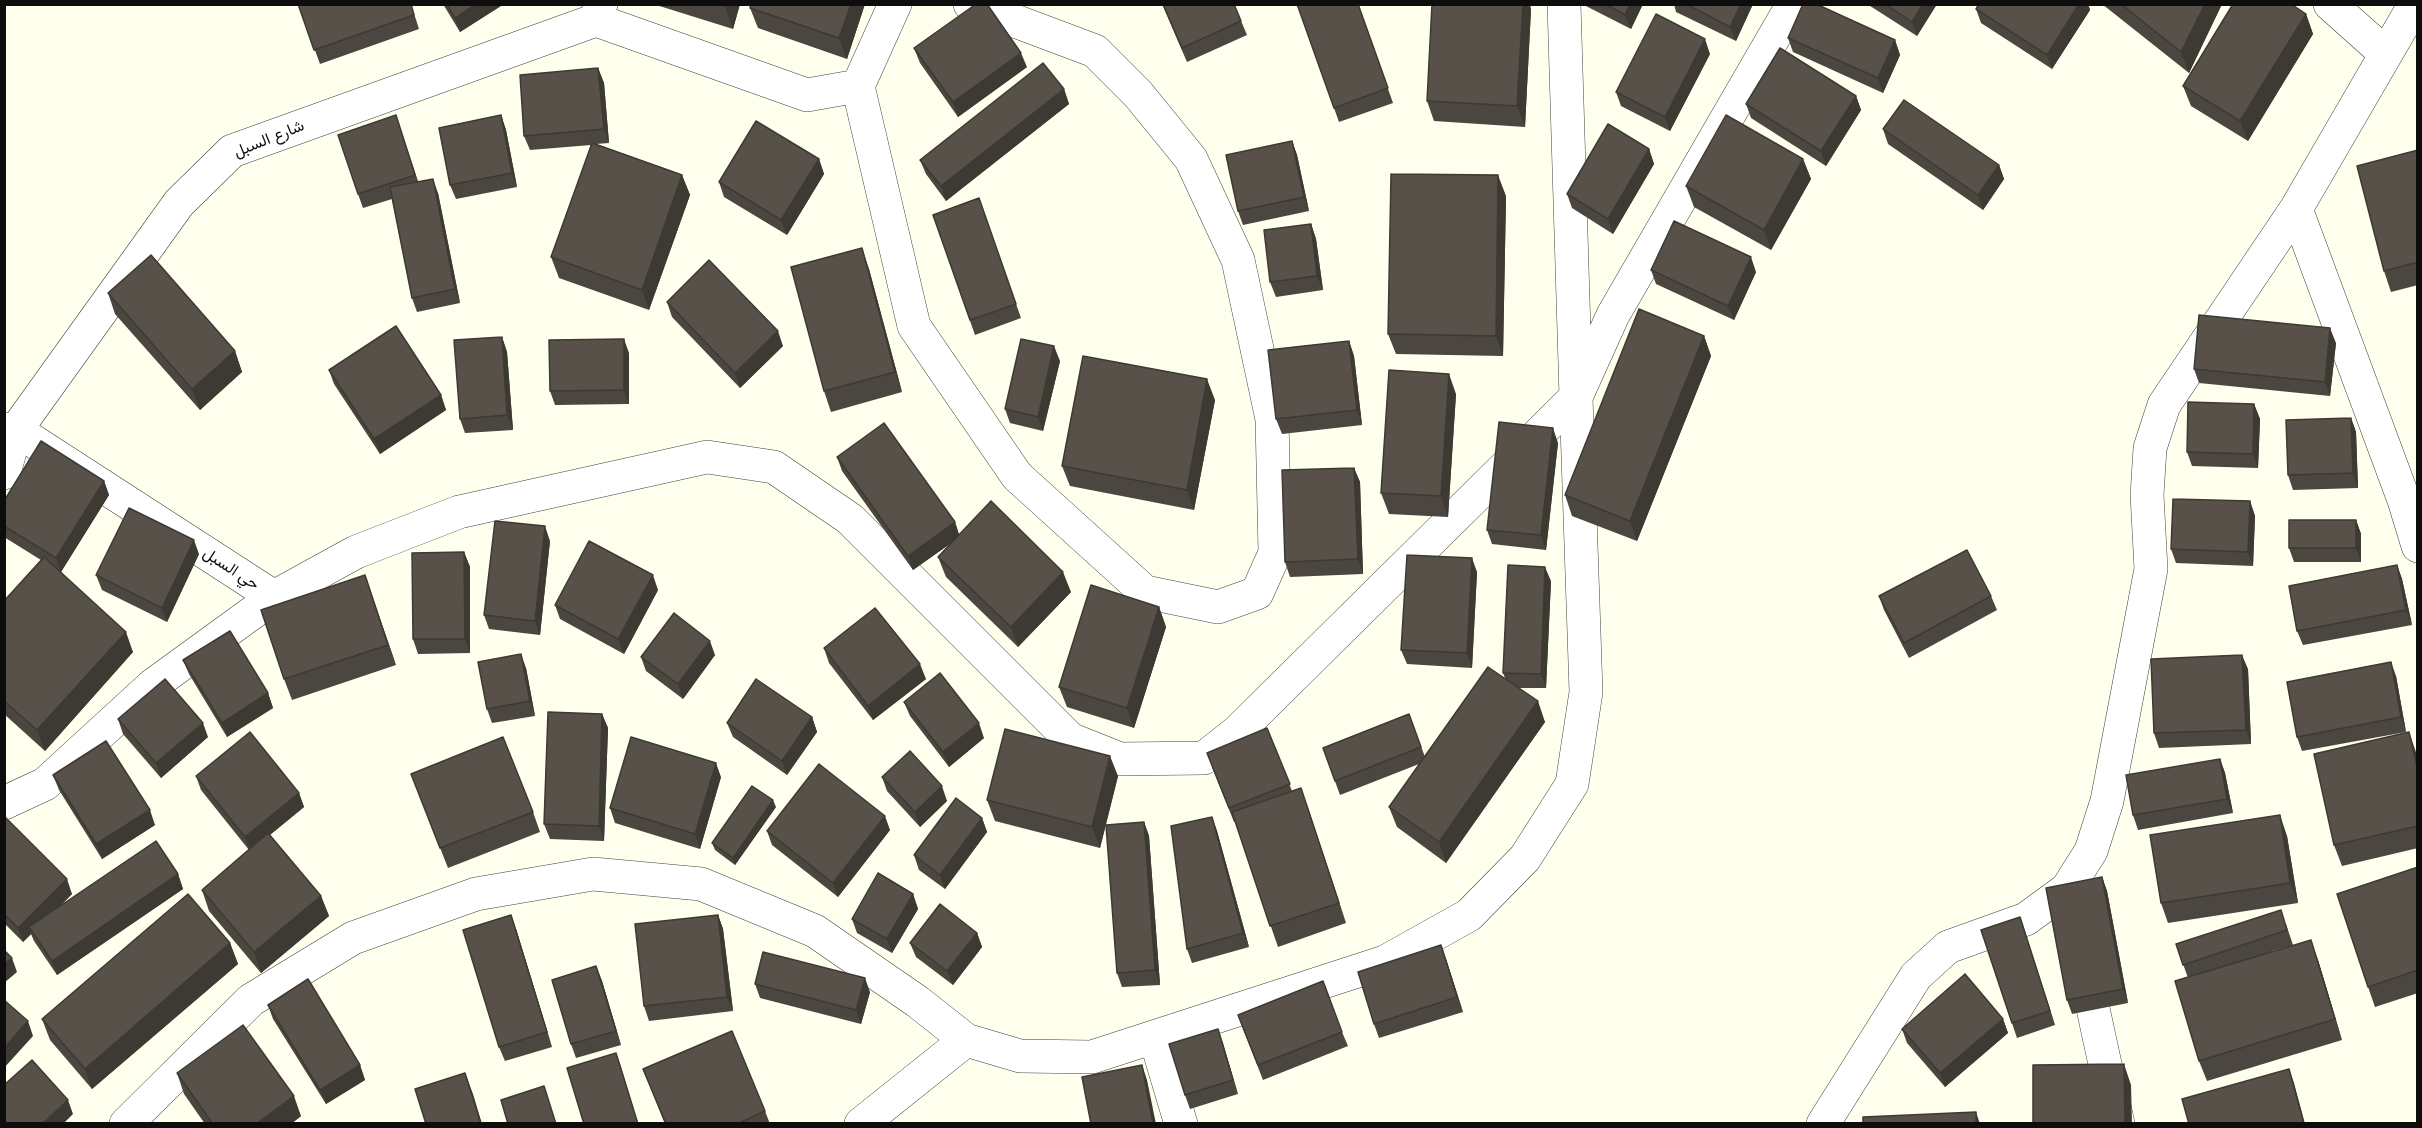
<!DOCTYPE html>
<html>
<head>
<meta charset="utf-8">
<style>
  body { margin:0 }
  #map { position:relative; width:2422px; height:1128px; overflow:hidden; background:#ffe; font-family:Lora,serif }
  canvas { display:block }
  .frame { position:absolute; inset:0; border:6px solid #0d0d0d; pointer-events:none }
</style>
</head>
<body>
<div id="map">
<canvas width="2422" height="1128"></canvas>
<div class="frame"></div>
</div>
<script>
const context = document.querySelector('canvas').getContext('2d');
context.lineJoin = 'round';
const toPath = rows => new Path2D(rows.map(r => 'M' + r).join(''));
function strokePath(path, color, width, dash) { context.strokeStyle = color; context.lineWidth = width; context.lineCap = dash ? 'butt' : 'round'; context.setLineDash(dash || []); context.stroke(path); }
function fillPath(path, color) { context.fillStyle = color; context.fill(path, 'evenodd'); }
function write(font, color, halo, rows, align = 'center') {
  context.font = font + ' Lora,Vazirmatn,serif'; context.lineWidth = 6; context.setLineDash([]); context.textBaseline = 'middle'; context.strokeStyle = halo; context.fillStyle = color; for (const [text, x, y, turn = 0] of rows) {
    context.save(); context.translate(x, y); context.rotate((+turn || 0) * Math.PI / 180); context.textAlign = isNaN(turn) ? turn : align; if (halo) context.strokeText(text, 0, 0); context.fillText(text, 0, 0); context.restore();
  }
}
const street = toPath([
  [2330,4,2386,54],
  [596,20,807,95,858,86,895,4],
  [858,86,914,326,1017,476,1145,592,1218,607,1257,593,1275,553,1272,419,1238,260,1191,159,1138,94,1095,51,970,4],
  [2296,209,2404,500,2418,546],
  [4,429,16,430,274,597],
  [4,473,16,430,179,203,232,151,596,20,601,4],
  [4,803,45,784,153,685,274,597,356,552,459,512,707,457,774,467,850,519,1070,739,1120,759,1204,758,1237,732,1576,397,1564,4],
  [2084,967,2118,1124],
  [1155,1037,1181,1124],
  [126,1124,251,1000,353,938,476,894,593,874,701,884,815,931,918,1002,966,1040,1020,1056,1092,1057,1385,962,1469,915,1525,858,1572,784,1586,692,1576,397,1613,315,1793,4],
  [861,1124,966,1040],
  [1823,1124,1916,976,1948,947,2026,919,2067,889,2091,851,2107,801,2151,569,2147,495,2150,448,2164,405,2296,209,2415,4]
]);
const wall = toPath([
  [298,4,411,4,419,29,320,64],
  [443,4,504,4,460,32],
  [653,4,740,4,733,29],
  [865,4,847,59,758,28,750,8],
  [1162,4,1234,4,1247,35,1187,62],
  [1297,4,1358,4,1393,103,1339,122],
  [1582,4,1643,4,1631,29],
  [1674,4,1753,4,1736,41,1676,12],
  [1867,4,1937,4,1917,36],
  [1979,4,2088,4,2090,10,2052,69,1981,23,1976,9],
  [2102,4,2222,4,2189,73],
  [1531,9,1525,127,1434,121,1427,101],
  [2306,14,2313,34,2248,141,2191,106,2183,86],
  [1788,38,1895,40,1900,55,1883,93,1793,52],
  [914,48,1027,67,958,117,920,63],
  [1710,54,1670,131,1621,106,1616,92],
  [598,68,604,83,609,143,596,144,682,175,690,195,649,310,559,278,551,257,591,145,530,150,524,136],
  [1064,89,1069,104,946,201,926,174,920,160],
  [1856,96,1861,110,1826,166,1751,118,1746,104],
  [501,115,506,130,517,187,456,199,450,185],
  [1883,129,1999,165,2004,179,1983,210,1888,144],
  [401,130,418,181,438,193,460,303,417,312,412,298,392,199,363,208,358,194],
  [1292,141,1297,155,1309,211,1243,225,1238,211],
  [1649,149,1654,164,1613,234,1572,208,1567,194],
  [2418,150,2418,285,2391,292,2384,271],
  [819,159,824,174,787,235,724,197,719,182],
  [1803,159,1811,179,1771,250,1694,207,1686,186],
  [1506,196,1503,356,1396,354,1388,334],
  [979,198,1021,318,975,335,933,215],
  [1311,224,1316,239,1323,290,1276,297,1270,282],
  [869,269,902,392,831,412,824,391],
  [1651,270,1756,272,1734,320,1656,284],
  [108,293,235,351,242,372,200,410,115,314],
  [667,302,783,346,740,388,672,317],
  [1704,336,1711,356,1637,541,1572,516,1565,495],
  [502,337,507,352,513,430,465,433,460,419],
  [1349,341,1354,356,1362,425,1282,434,1276,419],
  [2336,343,2330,396,2199,383,2194,369],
  [629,353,629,404,555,405,550,391],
  [1060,361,1043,431,1010,423,1005,409],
  [329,370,441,395,446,410,380,454,334,384],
  [1456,394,1448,517,1389,514,1381,493],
  [1215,400,1194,510,1070,486,1062,466],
  [2254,404,2260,419,2258,468,2192,466,2187,452],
  [2351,418,2356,432,2358,488,2293,490,2288,475],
  [1558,443,1546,550,1492,544,1487,530],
  [837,457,955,522,959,535,1071,592,1018,647,946,577,938,557,952,542,913,570,842,471],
  [1354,468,1360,482,1363,574,1290,577,1285,562],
  [104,481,109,495,61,572,133,652,45,751,4,714,4,601,41,560,4,537,4,501],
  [2250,501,2255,516,2253,566,2176,563,2171,549],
  [2356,520,2361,534,2361,562,2294,562,2289,548],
  [550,541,540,635,489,629,484,615],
  [464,552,470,567,470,653,418,654,413,639],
  [199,554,167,622,102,590,96,575],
  [2397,565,2402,579,2412,625,2303,645,2297,631],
  [1477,572,1472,668,1407,664,1401,650],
  [365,575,396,665,292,700,284,679],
  [1551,581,1546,688,1518,688,1545,722,1446,863,1397,827,1389,807,1419,764,1340,795,1323,748,1409,714,1425,757,1505,678,1503,673],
  [658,590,624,654,560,619,555,605],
  [1879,596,1991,596,1997,610,1909,658,1884,610],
  [1159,607,1166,627,1134,728,1067,707,1059,687],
  [824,648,926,679,873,720,829,663],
  [715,655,683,699,646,671,641,657],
  [183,660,268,693,273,708,227,737,189,674],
  [526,668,535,716,492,723,487,709],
  [2248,669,2251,744,2159,748,2154,733],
  [2396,676,2406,732,2302,751,2297,737],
  [904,702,984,738,949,767,910,716],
  [602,714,608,728,604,841,550,839,544,824],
  [812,717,817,732,787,775,733,737,727,723],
  [118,719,208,737,161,778,123,734],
  [1267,728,1292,791,1308,808,1346,923,1278,947,1235,822,1234,822,1212,767],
  [2416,752,2418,758,2418,848,2342,866,2334,845],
  [2220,759,2225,773,2233,813,2138,830,2133,815],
  [411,774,533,812,540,832,448,868],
  [53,775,155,825,102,859,59,790],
  [196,776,299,793,304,807,270,835,321,896,329,916,261,973,209,911,202,890,249,850,201,790],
  [1118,776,1100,848,995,821,987,800],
  [721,777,700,849,615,823,610,808],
  [882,777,947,801,920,827,887,791],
  [776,807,735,865,715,850,712,843],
  [4,816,72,894,60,906,178,874,183,889,57,975,34,941,31,934,23,942,4,923],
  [1212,817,1217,831,1249,947,1192,963,1187,949],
  [982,818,987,832,945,889,919,870,914,855],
  [1144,822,1149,836,1160,985,1122,987,1117,973],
  [890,830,838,897,772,845,767,831],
  [2287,836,2298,903,2168,923,2161,903],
  [2418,867,2418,993,2375,1007,2368,987],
  [2102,877,2107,891,2128,1003,2072,1014,2067,1000],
  [913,894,918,909,892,953,857,933,852,919],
  [718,915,723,929,733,1011,649,1021,644,1006],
  [2020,917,2055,1025,2017,1038,2012,1023],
  [2286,924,2293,945,2272,951,2318,960,2342,1040,2207,1081,2199,1061,2188,978,2176,944],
  [516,929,552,1047,505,1061,499,1047],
  [977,933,982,947,953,985,916,957,910,943],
  [230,943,238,964,92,1089,50,1040,42,1019],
  [1446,959,1463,1012,1379,1038,1374,1024],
  [596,966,602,981,621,1045,576,1058,571,1044],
  [755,984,870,992,861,1024,760,998],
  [268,1005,360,1065,365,1080,326,1104,273,1019],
  [2003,1019,2008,1033,1945,1087,1907,1043,1902,1029],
  [1218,1029,1238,1094,1190,1109,1185,1095],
  [1243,1029,1342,1032,1348,1046,1263,1080],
  [643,1069,765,1111,770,1124,665,1124],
  [177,1073,301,1116,291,1124,205,1124,184,1094]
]);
const shadedWall = toPath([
  [476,4,504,4,460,32,455,18],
  [724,4,740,4,733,29],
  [851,4,865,4,847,59,839,38],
  [1523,4,1530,4,1531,9,1525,127,1517,106],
  [1630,4,1643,4,1631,29,1625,15],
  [1741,4,1753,4,1736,41,1730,27],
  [1923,4,1937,4,1917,36,1912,22],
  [2079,4,2088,4,2090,10,2052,69,2047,55],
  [2205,4,2222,4,2189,73,2181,52],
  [2306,14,2313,34,2248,141,2240,121],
  [1705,39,1710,54,1670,131,1665,117],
  [1895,40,1900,55,1883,93,1878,78],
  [1021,53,1027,67,958,117,953,102],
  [598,68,604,83,609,143,604,129],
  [1064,89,1069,104,946,201,941,186],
  [1856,96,1861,110,1826,166,1821,151],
  [501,115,506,130,517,187,512,173],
  [1292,141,1297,155,1309,211,1304,197],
  [1649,149,1654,164,1613,234,1608,219],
  [819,159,824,174,787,235,781,220],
  [1803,159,1811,179,1771,250,1764,230],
  [1999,165,2004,179,1983,210,1978,195],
  [682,175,690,195,649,310,642,290],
  [1498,175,1506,196,1503,356,1496,336],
  [433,179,438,193,460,303,455,289],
  [1311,224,1316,239,1323,290,1317,276],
  [862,248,869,269,902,392,895,372],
  [1751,257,1756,272,1734,320,1728,306],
  [2330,328,2336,343,2330,396,2325,382],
  [778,331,783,346,740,388,735,373],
  [1704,336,1711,356,1637,541,1630,521],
  [502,337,507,352,513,430,507,415],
  [624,339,629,353,629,404,624,390],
  [1349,341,1354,356,1362,425,1357,410],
  [1054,346,1060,361,1043,431,1038,417],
  [235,351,242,372,200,410,192,389],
  [1449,374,1456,394,1448,517,1441,496],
  [1207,379,1215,400,1194,510,1187,490],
  [441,395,446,410,380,454,374,439],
  [2254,404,2260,419,2258,468,2253,454],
  [2351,418,2356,432,2358,488,2353,473],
  [1553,428,1558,443,1546,550,1541,535],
  [1354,468,1360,482,1363,574,1358,559],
  [104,481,109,495,61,572,56,558],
  [2250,501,2255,516,2253,566,2248,552],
  [2356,520,2361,534,2361,562,2356,548],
  [955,522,960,537,913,570,908,556],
  [545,526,550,541,540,635,535,621],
  [194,540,199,554,167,622,162,608],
  [464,552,470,567,470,653,465,639],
  [1472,558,1477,572,1472,668,1467,653],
  [2397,565,2402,579,2412,625,2406,610],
  [1545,567,1551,581,1546,688,1541,674],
  [1063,572,1071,592,1018,647,1011,627],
  [365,575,372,596,396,665,388,645],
  [653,575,658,590,624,654,618,639],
  [1159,607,1166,627,1134,728,1127,708],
  [126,632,133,652,45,751,37,730],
  [710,641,715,655,683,699,678,684],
  [521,654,526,668,535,716,530,701],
  [2242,655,2248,669,2251,744,2246,730],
  [2391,662,2396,676,2406,732,2401,717],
  [920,664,926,679,873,720,868,706],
  [268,693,273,708,227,737,222,723],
  [1538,701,1545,722,1446,863,1439,842],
  [602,714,608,728,604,841,599,826],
  [812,717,817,732,787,775,782,761],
  [203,723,208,737,161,778,156,763],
  [979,723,984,738,949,767,943,752],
  [2409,732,2418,758,2418,771],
  [1110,756,1118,776,1100,848,1092,827],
  [2220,759,2225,773,2233,813,2227,799],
  [716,763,721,777,700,849,695,834],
  [942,786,947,801,920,827,915,812],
  [1301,788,1308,808,1346,923,1339,903],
  [299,793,304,807,250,851,245,837],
  [773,800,776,807,735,865,733,858],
  [150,810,155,825,102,859,96,844],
  [2280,815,2287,836,2298,903,2290,883],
  [885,816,890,830,838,897,833,883],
  [1212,817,1217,831,1249,947,1243,933],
  [982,818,987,832,945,889,940,875],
  [1144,822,1149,836,1160,985,1155,970],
  [178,874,183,889,57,975,52,961],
  [2102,877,2107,891,2128,1003,2123,989],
  [67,879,72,894,33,933,29,927,31,934,23,942,18,928],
  [913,894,918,909,892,953,887,939],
  [321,896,329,916,261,973,254,952],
  [511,915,516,929,552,1047,547,1032],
  [718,915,723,929,733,1011,727,997],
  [2020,917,2025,932,2055,1025,2050,1011],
  [977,933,982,947,953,985,947,971],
  [2311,940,2318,960,2342,1040,2335,1019],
  [230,943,238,964,92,1089,85,1069],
  [1441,945,1446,959,1463,1012,1457,997],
  [12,958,17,972,4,983,4,964],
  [596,966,602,981,621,1045,616,1031],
  [865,978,870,992,861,1024,856,1010],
  [2003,1019,2008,1033,1945,1087,1940,1073],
  [28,1021,33,1036,4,1068,4,1048],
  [1218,1029,1223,1043,1238,1094,1233,1080],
  [616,1053,621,1067,638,1124],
  [2124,1064,2131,1085,2132,1124,2125,1124],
  [360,1065,365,1080,326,1104,320,1090],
  [1142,1065,1147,1080,1156,1124,1153,1124],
  [2289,1069,2294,1083,2305,1124,2304,1124],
  [465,1073,473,1094,482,1124,481,1124],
  [294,1096,301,1116,291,1124,256,1124],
  [68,1100,73,1114,63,1124,42,1124],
  [1976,1112,1980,1124,1976,1124]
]);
const building = toPath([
  [298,4,411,4,414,15,314,50,298,4],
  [447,4,476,4,455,18,447,4],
  [751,4,851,4,839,38,750,8,751,4],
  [976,4,987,4,1021,53,953,102,914,48,976,4],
  [1163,4,1234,4,1241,21,1182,48,1163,4],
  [1297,4,1358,4,1388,88,1334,108,1297,4],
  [1432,4,1523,4,1517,106,1427,101,1432,4],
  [1605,4,1630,4,1625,15,1605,4],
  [1686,4,1741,4,1730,27,1686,4],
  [1803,4,1816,4,1895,40,1878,78,1788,38,1803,4],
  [1885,4,1923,4,1912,22,1885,4],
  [1979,4,2079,4,2047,55,1976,9,1979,4],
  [2121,4,2205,4,2181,52,2121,4],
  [2233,4,2291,4,2306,14,2240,121,2183,86,2233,4],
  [1656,14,1705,39,1665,117,1616,92,1656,14],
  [1780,48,1856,96,1821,151,1746,104,1780,48],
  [1043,63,1064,89,941,186,920,160,1043,63],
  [598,68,604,129,524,136,520,75,598,68],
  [1904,100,1999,165,1978,195,1883,129,1904,100],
  [396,115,415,175,358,194,338,135,396,115],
  [501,115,512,173,450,185,439,128,501,115],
  [1726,115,1803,159,1764,230,1686,186,1726,115],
  [756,121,819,159,781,220,719,182,756,121],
  [1608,124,1649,149,1608,219,1567,194,1608,124],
  [1292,141,1304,197,1238,211,1226,155,1292,141],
  [592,143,682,175,642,290,551,257,592,143],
  [2418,150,2418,262,2384,271,2357,166,2418,150],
  [1391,174,1498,175,1496,336,1388,334,1391,174],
  [433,179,455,289,412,298,390,187,433,179],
  [979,198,1016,304,970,320,933,215,979,198],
  [1674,221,1751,257,1728,306,1651,270,1674,221],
  [1311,224,1317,276,1270,282,1264,230,1311,224],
  [862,248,895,372,824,391,791,267,862,248],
  [151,255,235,351,192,389,108,293,151,255],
  [709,260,778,331,735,373,667,302,709,260],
  [1639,309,1704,336,1630,521,1565,495,1639,309],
  [2199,315,2330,328,2325,382,2194,369,2199,315],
  [396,326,441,395,374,439,329,370,396,326],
  [502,337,507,415,460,419,454,340,502,337],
  [624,339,624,390,550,391,549,340,624,339],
  [1021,339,1054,346,1038,417,1005,409,1021,339],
  [1349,341,1357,410,1276,419,1268,350,1349,341],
  [1083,356,1207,379,1187,490,1062,466,1083,356],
  [1389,370,1449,374,1441,496,1381,493,1389,370],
  [2188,402,2254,404,2253,454,2187,452,2188,402],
  [2351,418,2353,473,2288,475,2286,420,2351,418],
  [1499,422,1553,428,1541,535,1487,530,1499,422],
  [884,423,955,522,908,556,837,457,884,423],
  [41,441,104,481,56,558,4,526,4,501,41,441],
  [1354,468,1358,559,1285,562,1282,470,1354,468],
  [2173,499,2250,501,2248,552,2171,549,2173,499],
  [991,501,1063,572,1011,627,938,557,991,501],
  [129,508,194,540,162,608,96,575,129,508],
  [2289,520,2356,520,2356,548,2289,548,2289,520],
  [495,521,545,526,535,621,484,615,495,521],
  [589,541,653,575,618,639,555,605,589,541],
  [1967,550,1991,596,1904,643,1879,596,1967,550],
  [464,552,465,639,413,639,412,553,464,552],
  [1407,555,1472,558,1467,653,1401,650,1407,555],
  [44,557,126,632,37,730,4,701,4,601,44,557],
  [1508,565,1545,567,1541,674,1503,673,1508,565],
  [2397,565,2406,610,2297,631,2289,586,2397,565],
  [365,575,388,645,284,679,261,610,365,575],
  [1091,585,1159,607,1127,708,1059,687,1091,585],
  [875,608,920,664,868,706,824,648,875,608],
  [674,613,710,641,678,684,641,657,674,613],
  [230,631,268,693,222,723,183,660,230,631],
  [521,654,530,701,487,709,478,662,521,654],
  [2242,655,2246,730,2154,733,2151,659,2242,655],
  [2391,662,2401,717,2297,737,2287,682,2391,662],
  [1488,667,1538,701,1439,842,1389,807,1488,667],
  [940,673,979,723,943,752,904,702,940,673],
  [165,679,203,723,156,763,118,719,165,679],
  [756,679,812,717,782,761,727,723,756,679],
  [548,712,602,714,599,826,544,824,548,712],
  [1409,714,1421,747,1335,781,1323,748,1409,714],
  [1267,728,1290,784,1229,808,1207,753,1267,728],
  [1005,729,1110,756,1092,827,987,800,1005,729],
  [250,732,299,793,245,837,196,776,250,732],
  [2409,732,2418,771,2418,826,2334,845,2314,754,2409,732],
  [503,737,533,812,440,848,411,774,503,737],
  [631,737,716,763,695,834,610,808,631,737],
  [106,741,150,810,96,844,53,775,106,741],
  [910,751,942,786,915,812,882,777,910,751],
  [2220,759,2227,799,2133,815,2126,775,2220,759],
  [819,764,885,816,833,883,767,831,819,764],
  [752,786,773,800,733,858,712,843,752,786],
  [1301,788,1339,903,1270,926,1232,812,1301,788],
  [956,798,982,818,940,875,914,855,956,798],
  [2280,815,2290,883,2161,903,2150,835,2280,815],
  [4,816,67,879,18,928,4,914,4,816],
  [1212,817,1243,933,1187,949,1171,826,1212,817],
  [1144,822,1155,970,1117,973,1106,825,1144,822],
  [268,833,321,896,254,952,202,890,268,833],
  [156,841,178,874,52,961,29,927,156,841],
  [2418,867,2418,970,2368,987,2337,894,2418,867],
  [878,873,913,894,887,939,852,919,878,873],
  [2102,877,2123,989,2067,1000,2046,888,2102,877],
  [188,894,230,943,85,1069,42,1019,188,894],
  [940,904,977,933,947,971,910,943,940,904],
  [2281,910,2287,930,2183,965,2176,944,2281,910],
  [511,915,547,1032,499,1047,463,930,511,915],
  [718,915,727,997,644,1006,635,924,718,915],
  [2020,917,2050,1011,2012,1023,1981,930,2020,917],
  [2311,940,2335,1019,2199,1061,2175,981,2311,940],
  [1441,945,1457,997,1374,1024,1358,972,1441,945],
  [4,950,12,958,4,964,4,950],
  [763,952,865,978,856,1010,755,984,763,952],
  [596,966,616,1031,571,1044,552,980,596,966],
  [1965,974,2003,1019,1940,1073,1902,1029,1965,974],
  [308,979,360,1065,320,1090,268,1005,308,979],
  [1323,981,1342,1032,1258,1065,1238,1015,1323,981],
  [4,1000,28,1021,4,1048,4,1000],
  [243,1025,294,1096,256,1124,213,1124,177,1073,243,1025],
  [1218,1029,1233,1080,1185,1095,1169,1044,1218,1029],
  [732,1031,765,1111,737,1124,666,1124,643,1069,732,1031],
  [616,1053,638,1124,584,1124,567,1068,616,1053],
  [32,1060,68,1100,42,1124,4,1124,4,1085,32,1060],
  [2124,1064,2125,1124,2033,1124,2033,1065,2124,1064],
  [1142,1065,1153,1124,1091,1124,1082,1077,1142,1065],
  [2289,1069,2304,1124,2189,1124,2182,1099,2289,1069],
  [465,1073,481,1124,426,1124,415,1089,465,1073],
  [544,1086,556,1124,508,1124,501,1100,544,1086],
  [1976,1112,1976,1124,1863,1124,1863,1117,1976,1112]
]);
const streetNames = [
  ["شارع السبل",269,139,-22],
  ["حي السبل",231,569,33]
];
strokePath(street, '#404040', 34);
strokePath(street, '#fff', 33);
fillPath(wall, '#4b463f');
fillPath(shadedWall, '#3d3933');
fillPath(building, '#575149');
strokePath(building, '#3d3933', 1.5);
write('16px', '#0d0d0d', '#fff', streetNames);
</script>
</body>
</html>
